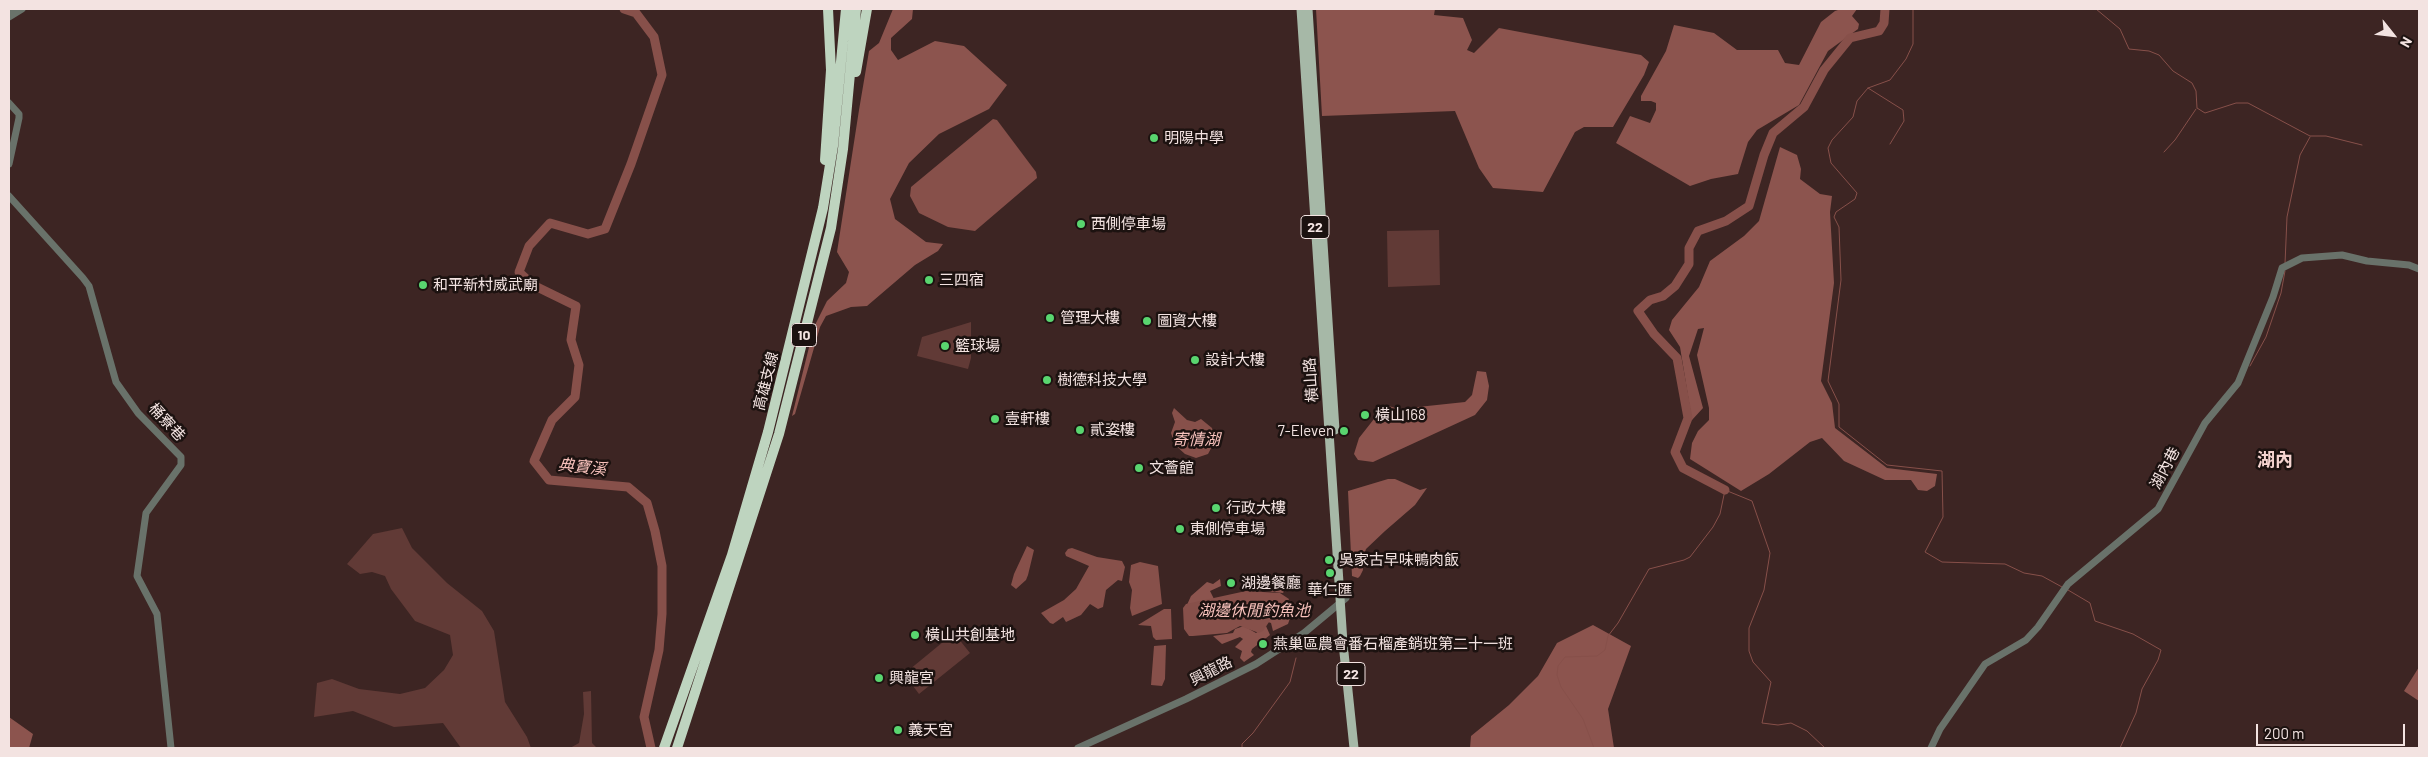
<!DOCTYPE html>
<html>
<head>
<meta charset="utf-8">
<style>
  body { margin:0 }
  #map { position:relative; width:2428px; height:757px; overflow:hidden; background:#3d2523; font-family:Barlow,sans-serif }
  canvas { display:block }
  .frame { position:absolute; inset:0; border:10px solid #f3e3e1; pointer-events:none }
  .north { position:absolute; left:2368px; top:10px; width:50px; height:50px; -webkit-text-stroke:4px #1c1210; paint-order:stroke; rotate:119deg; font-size:14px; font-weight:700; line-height:20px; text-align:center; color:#f3e3e1 }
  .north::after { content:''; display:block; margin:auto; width:18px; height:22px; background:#f3e3e1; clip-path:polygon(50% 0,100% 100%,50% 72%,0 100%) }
  .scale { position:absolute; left:2256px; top:724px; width:149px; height:22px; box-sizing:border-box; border:2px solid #f3e3e1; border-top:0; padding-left:6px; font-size:15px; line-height:18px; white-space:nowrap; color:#f3e3e1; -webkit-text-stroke:4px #1c1210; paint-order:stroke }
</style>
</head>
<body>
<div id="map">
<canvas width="2428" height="757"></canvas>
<div class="frame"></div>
<div class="north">N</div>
<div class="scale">200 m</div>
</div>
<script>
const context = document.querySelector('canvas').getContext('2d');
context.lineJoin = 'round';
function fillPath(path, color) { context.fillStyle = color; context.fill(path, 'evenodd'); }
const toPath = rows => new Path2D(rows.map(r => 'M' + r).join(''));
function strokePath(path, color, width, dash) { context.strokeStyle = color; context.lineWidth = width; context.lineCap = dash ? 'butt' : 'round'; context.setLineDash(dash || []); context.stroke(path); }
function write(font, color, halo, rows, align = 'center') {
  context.font = font + ' Barlow,"Noto Sans TC",sans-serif'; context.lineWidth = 5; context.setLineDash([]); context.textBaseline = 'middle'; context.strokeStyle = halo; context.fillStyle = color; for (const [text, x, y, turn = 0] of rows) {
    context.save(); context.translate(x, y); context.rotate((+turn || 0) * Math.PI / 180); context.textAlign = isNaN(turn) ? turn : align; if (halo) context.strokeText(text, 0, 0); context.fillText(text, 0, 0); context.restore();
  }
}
const green = toPath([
  [1439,230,1440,285,1388,287,1387,231],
  [971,322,971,358,968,369,917,356,922,337],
  [402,528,412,548,447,583,482,611,494,631,505,702,527,737,531,748,461,748,443,723,394,727,353,711,314,717,317,683,332,679,359,689,400,694,425,688,444,670,453,655,450,635,415,621,391,589,385,576,372,572,360,574,347,564,373,534],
  [954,633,970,653,919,694,904,674],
  [591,691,592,743,597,748,570,748,579,743,584,714,583,692]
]);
const forest = toPath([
  [893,9,913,9,912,19,891,38,891,50,898,60,935,41,964,46,1007,85,989,109,939,134,909,163,890,199,895,219,926,242,943,244,938,251,915,265,867,306,851,307,826,316,820,327,795,414,792,416,814,327,827,301,846,283,849,272,837,252,859,110,869,51,879,43],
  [1316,9,1435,9,1434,15,1463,18,1472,40,1467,50,1474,53,1499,28,1641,55,1649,62,1644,75,1613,127,1584,127,1575,132,1543,192,1493,188,1479,168,1455,111,1322,116],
  [1841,9,1857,9,1852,16,1859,24,1858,29,1828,51,1799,105,1757,130,1748,142,1738,174,1711,179,1690,186,1616,143,1630,116,1650,123,1656,110,1656,103,1651,101,1641,101,1641,96,1666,51,1674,25,1714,33,1737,50,1778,50,1785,63,1799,65,1821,22,1835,11],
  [1780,147,1797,155,1801,169,1800,179,1820,194,1832,196,1830,212,1834,283,1821,381,1832,403,1835,428,1887,468,1937,474,1935,486,1927,491,1918,490,1911,480,1885,480,1844,461,1822,438,1810,442,1769,474,1741,491,1690,459,1692,443,1698,431,1709,420,1709,408,1697,355,1704,328,1698,329,1689,356,1703,408,1692,420,1680,347,1669,330,1672,320,1699,287,1710,261,1744,236,1759,221],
  [1477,371,1486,372,1489,386,1487,400,1475,415,1373,462,1358,460,1354,454,1359,438,1385,405,1399,409,1465,402,1472,395],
  [1388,479,1395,479,1420,490,1427,488,1415,505,1385,531,1366,549,1362,560,1363,570,1360,576,1358,578,1352,576,1348,491],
  [1287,577,1290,582,1283,593,1246,589,1245,587,1250,579],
  [1220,579,1221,586,1210,591,1214,599,1186,607,1191,596,1207,582,1213,584],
  [1284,611,1291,615,1288,624,1273,631,1271,623,1268,622,1271,615,1274,618],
  [1593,625,1631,646,1608,709,1614,748,1470,748,1471,736,1509,705,1538,676,1557,643],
  [1244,626,1256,633,1266,626,1270,635,1252,649,1251,652,1254,655,1244,662,1240,658,1242,651,1235,647,1243,639,1240,637,1222,644,1213,636,1233,633,1235,629],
  [2419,667,2419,701,2404,691],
  [9,717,33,734,29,748,9,748]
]);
const water = toPath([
  [993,119,997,120,1036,172,1037,178,975,231,948,227,919,213,910,196,911,187],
  [1174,408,1187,420,1195,422,1201,419,1212,428,1215,441,1208,454,1196,458,1185,454,1175,445,1171,433,1175,422,1172,413],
  [1027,546,1034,550,1028,575,1026,580,1016,589,1011,585,1014,574],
  [1072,548,1097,557,1122,561,1125,567,1122,581,1118,580,1106,590,1103,607,1098,609,1090,604,1081,615,1066,622,1063,617,1053,624,1050,623,1041,613,1064,600,1076,589,1089,566,1066,556,1065,553,1068,549],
  [1140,562,1158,566,1162,604,1132,616,1130,608,1132,590,1129,582,1131,565],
  [1246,591,1280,593,1289,599,1285,609,1281,609,1273,616,1263,631,1259,633,1240,626,1227,633,1193,636,1189,636,1184,629,1183,608,1186,604],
  [1164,609,1171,609,1172,639,1156,640,1153,637,1151,626,1138,625],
  [1166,645,1165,679,1162,686,1151,685,1154,646]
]);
const stream = toPath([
  [1913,9,1913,44,1906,59,1890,80,1868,88,1857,101,1853,117,1832,140,1828,148,1831,163,1857,193,1855,199,1836,212,1834,217,1839,227,1841,280,1828,381,1839,404,1839,427,1887,465,1942,471,1943,517,1925,552,1942,562,2005,564,2024,573,2042,576,2062,587],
  [2096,9,2120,29,2129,49,2149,51,2159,55,2173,71,2192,83,2196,91,2197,108,2205,113,2236,103,2248,103,2310,136,2326,136,2362,145],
  [1868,88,1903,110,1904,121,1890,144],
  [2164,152,2175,140,2196,109],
  [2285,264,2287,217,2300,155,2310,137],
  [2250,366,2266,337,2281,293,2285,271],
  [2068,590,2090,603,2095,621,2133,634,2161,650,2158,660,2142,689,2136,713,2120,748],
  [1242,748,1242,744,1253,733,1290,682,1296,658],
  [1594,748,1583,719,1561,687,1557,675,1558,666,1565,657,1597,656,1605,650,1608,636,1618,623,1649,569,1684,560,1690,557,1713,527,1720,514,1725,490,1752,501,1770,553,1764,590,1749,628,1749,651,1753,662,1771,682,1762,723,1778,725,1791,723,1807,731,1825,748]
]);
const river = toPath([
  [624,9,636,13,654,37,662,75,631,164,605,229,588,234,550,223,529,246,519,272,533,285,576,306,571,340,579,365,575,397,552,420,534,461,549,480,628,487,647,503,655,531,662,566,662,614,659,650,644,717,651,748],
  [1725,490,1683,468,1675,452,1688,418,1677,358,1654,334,1638,311,1650,300,1663,296,1675,286,1689,264,1689,248,1698,231,1726,221,1749,206,1764,155,1773,133,1804,107,1824,70,1850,38,1879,31,1884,23,1885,9]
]);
const minor = toPath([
  [9,10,11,9],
  [9,17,22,9],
  [9,103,19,114,19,118,9,164],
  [9,196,83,278,89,286,116,382,138,413,181,457,181,465,146,513,137,576,157,614,171,748],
  [1078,748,1186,699,1256,664,1304,633,1346,598],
  [1931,748,1940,729,1985,664,2026,640,2038,627,2068,584,2158,509,2205,423,2238,383,2273,297,2282,268,2302,258,2342,255,2367,261,2409,265,2419,269]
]);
const major = toPath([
  [1301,9,1343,643,1354,748],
  [1308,9,1335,430]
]);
const highway = toPath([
  [856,72,867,9],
  [825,160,831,70,828,9],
  [664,748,732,555,768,432,823,208,833,146,846,9],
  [677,748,779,434,831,228,843,149,856,9]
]);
const markers = [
  [1154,138,5,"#59d56f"],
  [1081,224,5,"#59d56f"],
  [929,280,5,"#59d56f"],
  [423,285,5,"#59d56f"],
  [1050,318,5,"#59d56f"],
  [1147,321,5,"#59d56f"],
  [945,346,5,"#59d56f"],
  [1195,360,5,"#59d56f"],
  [1047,380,5,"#59d56f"],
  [1365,415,5,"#59d56f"],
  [995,419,5,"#59d56f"],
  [1080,430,5,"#59d56f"],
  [1344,431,5,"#59d56f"],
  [1139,468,5,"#59d56f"],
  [1216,508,5,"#59d56f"],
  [1180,529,5,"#59d56f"],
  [1329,560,5,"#59d56f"],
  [1330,573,5,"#59d56f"],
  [1231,583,5,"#59d56f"],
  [915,635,5,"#59d56f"],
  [1263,644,5,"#59d56f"],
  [879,678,5,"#59d56f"],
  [898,730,5,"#59d56f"]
];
const shields = [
  [1315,227,28],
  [804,335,25],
  [1351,674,28]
];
const shieldNames = [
  ["22",1315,227],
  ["10",804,335],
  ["22",1351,674]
];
const poiNames = [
  ["明陽中學",1164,138],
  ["西側停車場",1091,224],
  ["三四宿",939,280],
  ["和平新村威武廟",433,285],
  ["管理大樓",1060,318],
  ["圖資大樓",1157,321],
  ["籃球場",955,346],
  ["設計大樓",1205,360],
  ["樹德科技大學",1057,380],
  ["橫山168",1375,415],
  ["壹軒樓",1005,419],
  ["貳姿樓",1090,430],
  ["7-Eleven",1334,431,"right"],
  ["文薈館",1149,468],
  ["行政大樓",1226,508],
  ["東側停車場",1190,529],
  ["吳家古早味鴨肉飯",1339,560],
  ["湖邊餐廳",1241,583],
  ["華仁匯",1330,590,"center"],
  ["橫山共創基地",925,635],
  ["燕巢區農會番石榴產銷班第二十一班",1273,644],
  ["興龍宮",889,678],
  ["義天宮",908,730]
];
const streetNames = [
  ["橫山路",1311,380,-94],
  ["高雄支線",766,381,-76],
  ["桶寮巷",167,422,47],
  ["湖內巷",2165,468,-62],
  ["興龍路",1211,671,-27]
];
const waterNames = [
  ["寄情湖",1196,440],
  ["典寶溪",582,467,6],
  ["湖邊休閒釣魚池",1254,611]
];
const quarterNames = [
  ["湖內",2275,460]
];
fillPath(green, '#613a36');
fillPath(forest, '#8c544e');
fillPath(water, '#87504a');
strokePath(stream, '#87504a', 1);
strokePath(river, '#87504a', 9);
strokePath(minor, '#69726a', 7);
strokePath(major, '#a6b8a7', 9);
strokePath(highway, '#bed4bf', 10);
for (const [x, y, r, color] of markers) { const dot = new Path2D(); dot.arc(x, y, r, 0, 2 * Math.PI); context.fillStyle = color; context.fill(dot); strokePath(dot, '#1c1210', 2); }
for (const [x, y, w] of shields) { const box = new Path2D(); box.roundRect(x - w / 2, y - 11.5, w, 23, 4); context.fillStyle = '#1c1210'; context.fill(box); strokePath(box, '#f3e3e1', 1); }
write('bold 14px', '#f3e3e1', null, shieldNames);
write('15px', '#f3e3e1', '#1c1210', poiNames, 'left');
write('15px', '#f3e3e1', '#1c1210', streetNames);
write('italic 16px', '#f8c2bc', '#1c1210', waterNames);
write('bold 18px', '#f5d4d0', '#1c1210', quarterNames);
</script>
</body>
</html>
